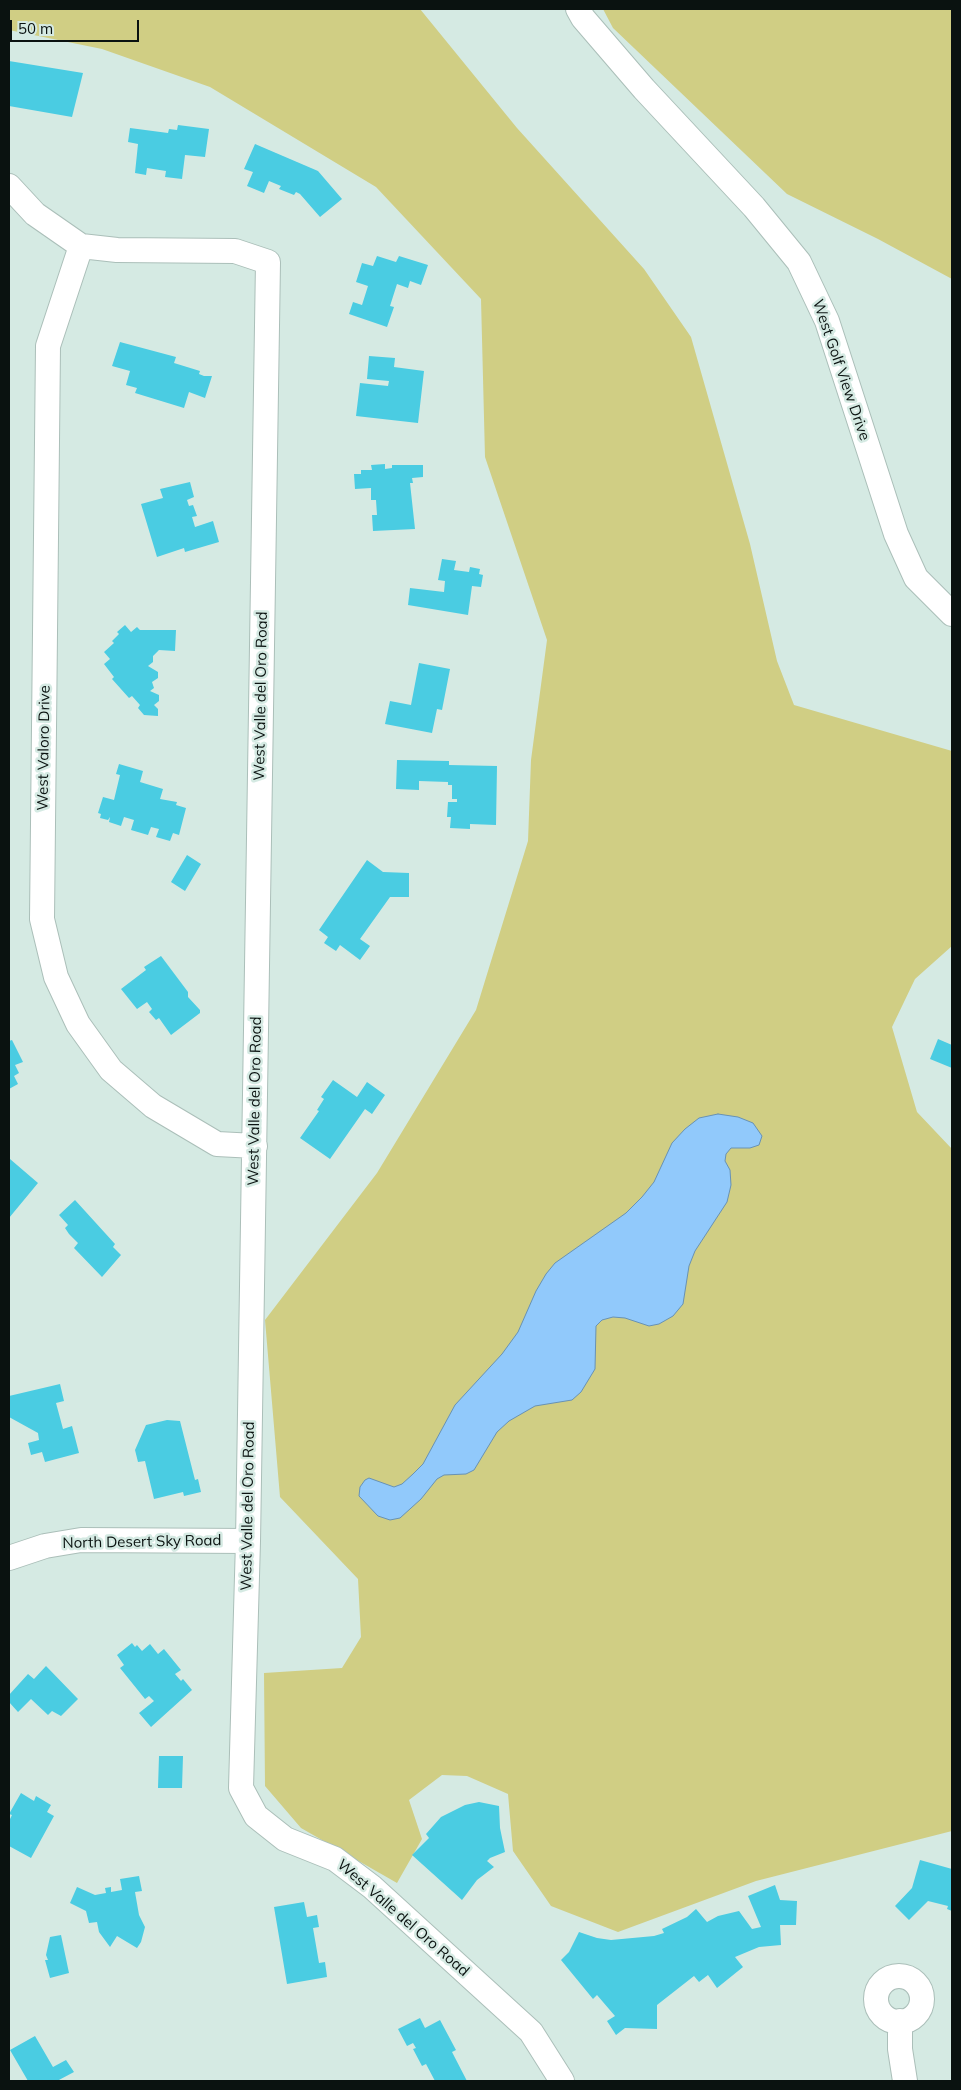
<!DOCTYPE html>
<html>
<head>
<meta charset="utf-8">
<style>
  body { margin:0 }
  #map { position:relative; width:961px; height:2090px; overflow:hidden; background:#d5eae3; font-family:Mulish,sans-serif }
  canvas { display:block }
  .frame { position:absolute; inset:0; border:10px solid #0a1210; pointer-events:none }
  .scale { position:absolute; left:10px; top:20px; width:129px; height:22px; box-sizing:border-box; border:2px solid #0a1210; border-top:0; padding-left:6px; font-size:15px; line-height:18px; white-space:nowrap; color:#0a1210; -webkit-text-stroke:4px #d5eae3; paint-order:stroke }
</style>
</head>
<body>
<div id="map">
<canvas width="961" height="2090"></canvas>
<div class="frame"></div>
<div class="scale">50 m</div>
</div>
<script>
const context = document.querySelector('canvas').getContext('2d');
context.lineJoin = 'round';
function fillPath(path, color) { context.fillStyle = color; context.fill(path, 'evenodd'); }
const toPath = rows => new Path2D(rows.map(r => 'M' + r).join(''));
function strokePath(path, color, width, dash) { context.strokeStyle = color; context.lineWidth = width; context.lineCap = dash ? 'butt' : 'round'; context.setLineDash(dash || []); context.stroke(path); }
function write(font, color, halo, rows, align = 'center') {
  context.font = font + ' Mulish,sans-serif'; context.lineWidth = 5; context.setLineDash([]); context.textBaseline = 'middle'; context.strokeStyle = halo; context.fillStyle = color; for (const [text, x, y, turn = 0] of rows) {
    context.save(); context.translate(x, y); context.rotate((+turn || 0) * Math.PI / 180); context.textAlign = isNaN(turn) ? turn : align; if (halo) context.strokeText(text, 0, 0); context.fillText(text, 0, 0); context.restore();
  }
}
const green = toPath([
  [9,9,420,9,517,128,644,269,691,337,750,544,777,661,794,705,952,751,952,946,915,979,892,1027,917,1112,952,1149,952,1831,756,1881,618,1932,551,1906,513,1851,508,1794,467,1776,442,1775,409,1800,422,1839,397,1883,301,1828,265,1786,264,1673,342,1668,361,1637,358,1579,280,1497,265,1320,377,1173,476,1010,528,841,531,760,547,640,485,457,481,299,376,187,210,87,102,49,9,30],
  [603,9,952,9,952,279,878,239,787,194,613,28]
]);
const water = toPath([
  [718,1114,738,1117,753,1123,762,1136,759,1145,750,1148,731,1148,726,1154,725,1161,730,1170,731,1185,727,1202,695,1251,689,1266,683,1304,673,1316,659,1324,649,1326,625,1318,613,1317,602,1320,596,1326,595,1369,581,1392,572,1400,535,1406,509,1421,497,1432,474,1470,466,1474,444,1475,437,1479,421,1499,400,1518,390,1520,378,1516,359,1496,360,1487,365,1480,369,1478,394,1487,402,1484,413,1474,423,1464,455,1405,502,1354,518,1332,536,1291,546,1274,555,1263,626,1213,642,1197,654,1182,672,1143,685,1129,699,1118,718,1114]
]);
const building = toPath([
  [9,61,83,73,72,117,9,106],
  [178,125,209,129,205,157,185,155,182,179,165,177,166,171,147,168,146,175,135,173,138,144,128,142,130,128,168,133,169,129,177,130],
  [255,144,318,171,342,199,320,217,300,194,296,192,294,195,279,189,281,186,269,181,264,193,247,186,253,172,244,169],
  [377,256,396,262,399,256,428,265,421,285,410,281,408,288,397,284,390,306,394,307,387,327,349,314,353,302,362,305,368,286,356,282,362,263,373,266],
  [120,342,176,357,174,363,200,371,199,374,204,376,212,376,205,398,189,392,184,408,135,393,137,388,126,385,130,371,112,366],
  [369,356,395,358,394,367,424,371,418,423,356,416,360,383,388,386,389,381,367,379],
  [385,464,385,469,392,468,392,465,423,465,423,477,412,478,413,483,410,483,415,529,373,531,372,515,377,515,376,500,371,500,371,488,355,489,354,474,361,474,361,470,372,470,371,465],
  [190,482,194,497,187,500,189,506,193,505,197,516,192,517,195,527,213,521,219,542,185,552,184,548,157,557,141,504,163,498,160,489],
  [442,559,456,561,454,570,469,572,470,567,480,569,479,574,483,575,481,587,472,586,468,615,408,605,410,588,444,592,445,581,438,580],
  [125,625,131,632,137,627,140,630,176,630,175,651,159,650,153,656,153,662,148,666,158,672,158,678,152,682,154,688,150,691,159,695,159,701,154,705,158,709,158,716,144,715,138,708,140,705,132,696,129,698,112,679,114,677,104,664,110,659,104,652,114,643,112,641,119,634,117,632],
  [419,663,450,669,442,710,437,709,432,733,385,724,390,701,411,705],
  [397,760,449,761,449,765,497,766,496,825,470,824,470,829,450,828,451,817,447,817,448,802,457,802,457,799,452,799,452,785,448,785,448,782,419,781,419,790,396,789],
  [119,764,143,771,140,782,163,789,160,799,177,802,176,805,186,808,179,835,173,833,170,841,156,837,159,829,151,827,148,835,131,830,134,820,124,817,121,826,109,822,110,817,108,820,100,818,101,814,98,813,103,797,114,800,120,775,116,774],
  [187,855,201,864,185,891,171,882],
  [367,860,383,872,409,873,409,897,390,897,360,939,370,946,360,960,340,945,336,951,324,943,328,937,319,930],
  [161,956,188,992,188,997,200,1010,200,1013,171,1035,159,1018,156,1020,149,1012,152,1009,147,1002,137,1009,121,989,146,970,144,967],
  [938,1039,952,1045,952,1068,930,1059],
  [12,1040,23,1062,15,1065,19,1073,14,1076,18,1084,9,1089,9,1041],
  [333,1080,357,1097,367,1082,385,1095,372,1114,365,1109,330,1159,300,1138,319,1111,317,1110,324,1099,321,1097],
  [10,1159,38,1183,9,1218,9,1161],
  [75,1200,115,1244,113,1247,121,1255,102,1277,74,1248,78,1243,69,1234,65,1228,68,1225,59,1215],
  [60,1384,64,1401,56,1403,63,1429,72,1426,79,1453,45,1462,42,1452,31,1455,28,1443,39,1440,38,1433,9,1417,9,1396],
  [167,1420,180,1421,195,1480,198,1479,201,1492,184,1496,183,1492,154,1499,145,1461,138,1462,135,1450,146,1425],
  [132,1643,135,1647,137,1645,142,1651,150,1644,158,1654,164,1649,181,1670,175,1674,181,1681,183,1679,192,1690,151,1727,139,1713,154,1701,149,1696,145,1699,120,1668,124,1665,117,1655],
  [46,1666,78,1699,61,1716,52,1711,48,1715,31,1699,18,1712,9,1702,9,1695,28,1674,34,1679],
  [159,1756,183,1756,182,1788,158,1788],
  [21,1793,34,1801,36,1796,51,1805,47,1812,54,1816,31,1858,9,1846,9,1821,12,1815,9,1814],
  [479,1802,499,1806,500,1828,505,1852,490,1858,487,1861,494,1867,477,1880,462,1900,412,1855,429,1838,426,1834,441,1817,465,1805],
  [920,1860,952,1869,952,1911,947,1909,948,1906,928,1901,909,1920,895,1906,912,1888],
  [139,1876,142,1891,135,1892,139,1915,145,1927,141,1942,137,1948,117,1936,110,1947,99,1932,97,1922,89,1923,86,1911,70,1903,77,1887,95,1895,106,1893,105,1888,111,1887,111,1892,122,1890,120,1879],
  [775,1885,780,1900,797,1901,796,1925,780,1925,781,1945,759,1947,735,1957,743,1967,717,1988,708,1975,699,1982,694,1976,657,2005,657,2029,625,2028,616,2035,607,2021,615,2016,597,1995,593,1999,561,1960,569,1952,579,1932,597,1938,611,1940,654,1936,664,1933,662,1929,687,1917,696,1909,707,1922,718,1916,739,1911,752,1929,761,1927,748,1896],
  [304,1902,307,1917,317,1915,319,1927,313,1928,319,1963,325,1962,327,1977,287,1984,274,1907],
  [61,1935,69,1973,50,1978,45,1960,48,1960,46,1955,50,1937],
  [420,2018,425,2028,440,2020,456,2050,452,2052,467,2081,435,2081,426,2064,422,2066,413,2049,416,2048,413,2043,407,2046,398,2029],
  [35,2036,53,2067,66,2060,74,2072,57,2081,28,2081,10,2050]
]);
const minor = toPath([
  [578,9,583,18,644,89,754,207,799,262,827,321,896,534,916,578,952,614],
  [9,186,35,214,81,246,117,250,235,251,268,262,248,1541,241,1788,256,1816,285,1839,335,1859,372,1887,531,2032,562,2081],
  [81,246,48,346,42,919,56,977,78,1024,111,1070,153,1106,217,1144,255,1146],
  [9,1558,45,1546,81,1540,248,1541],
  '876 1999a23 23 0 1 1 46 0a23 23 0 1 1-46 0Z',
  [900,2021,900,2049,905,2081]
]);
const streetNames = [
  ["West Golf View Drive",841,370,71],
  ["West Valle del Oro Road",261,696,-89],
  ["West Valoro Drive",44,748,-89],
  ["West Valle del Oro Road",255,1101,-89],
  ["West Valle del Oro Road",248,1506,-89],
  ["North Desert Sky Road",142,1542,-1],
  ["West Valle del Oro Road",403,1918,41]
];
fillPath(green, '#d0ce84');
fillPath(water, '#91c9fb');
strokePath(water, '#6892b4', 1);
fillPath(building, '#4acce2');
strokePath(minor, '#abbfb9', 26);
strokePath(minor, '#fff', 24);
write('15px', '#0a1210', '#d5eae3', streetNames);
</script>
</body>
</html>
